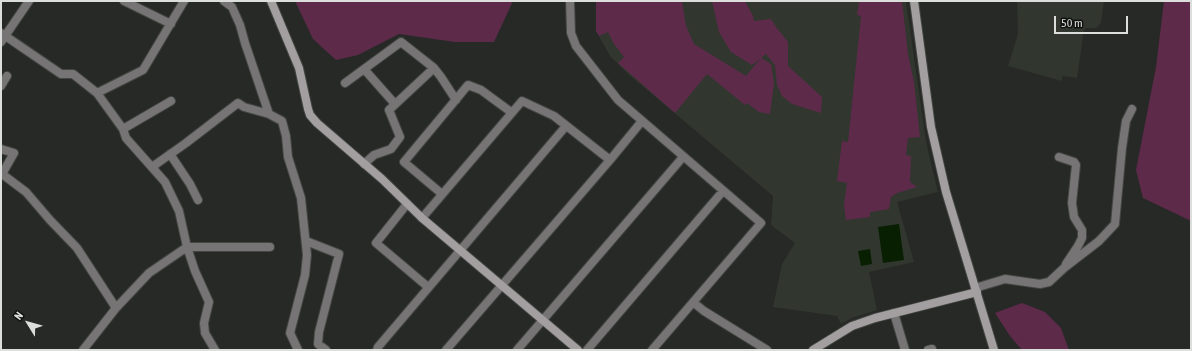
<!DOCTYPE html>
<html>
<head>
<meta charset="utf-8">
<style>
  body { margin:0 }
  #map { position:relative; width:1192px; height:351px; overflow:hidden; background:#262925; font-family:"Asap Condensed",sans-serif }
  canvas { display:block }
  .frame { position:absolute; inset:0; border:2px solid #dcdedc; pointer-events:none }
  .north { position:absolute; left:8px; top:303px; width:40px; height:40px; -webkit-text-stroke:3px #0f110f; paint-order:stroke; rotate:307deg; font-size:11px; font-weight:700; line-height:16px; text-align:center; color:#dcdedc }
  .north::after { content:''; display:block; margin:auto; width:14px; height:18px; background:#dcdedc; clip-path:polygon(50% 0,100% 100%,50% 72%,0 100%) }
  .scale { position:absolute; left:1054px; top:16px; width:74px; height:18px; box-sizing:border-box; border:2px solid #dcdedc; border-top:0; padding-left:5px; font-size:12px; line-height:14px; white-space:nowrap; color:#dcdedc; -webkit-text-stroke:3px #0f110f; paint-order:stroke }
</style>
</head>
<body>
<div id="map">
<canvas width="1192" height="351"></canvas>
<div class="frame"></div>
<div class="north">N</div>
<div class="scale">50 m</div>
</div>
<script>
const context = document.querySelector('canvas').getContext('2d');
context.lineJoin = 'round';
function fillPath(path, color) { context.fillStyle = color; context.fill(path, 'evenodd'); }
const toPath = rows => new Path2D(rows.map(r => 'M' + r).join(''));
function strokePath(path, color, width, dash) { context.strokeStyle = color; context.lineWidth = width; context.lineCap = dash ? 'butt' : 'round'; context.setLineDash(dash || []); context.stroke(path); }
const built = toPath([
  [596,1,906,1,924,128,928,151,938,192,897,202,914,262,869,272,877,310,852,318,841,324,837,316,773,307,782,264,795,243,771,225,773,196,627,73,610,56,596,31],
  [1017,1,1104,1,1101,23,1096,28,1086,28,1084,30,1077,78,1062,76,1062,81,1008,66,1018,34]
]);
const green = toPath([
  [295,1,513,1,494,42,455,42,399,34,358,55,336,60,313,39],
  [596,1,682,1,686,26,694,44,746,76,760,59,752,65,731,52,719,32,712,1,745,1,753,16,754,21,771,19,776,27,788,42,788,66,822,97,821,113,792,104,782,96,777,85,775,65,766,54,761,58,771,64,774,83,770,114,759,112,747,103,745,105,707,74,675,113,618,63,624,57,614,44,608,32,599,36,596,31],
  [859,1,902,1,908,54,914,82,920,137,908,138,906,155,911,156,910,182,917,187,897,193,891,197,889,209,870,212,870,217,846,220,844,205,847,183,837,181,842,141,848,142,861,16,857,15],
  [1164,1,1191,1,1191,221,1143,198,1136,170,1156,67],
  [1022,303,1045,312,1061,328,1069,350,1022,350,1010,336,995,313]
]);
const water = toPath([
  [899,224,904,260,883,263,878,227],
  [870,249,872,264,861,266,858,251]
]);
const street = toPath([
  [124,1,171,24],
  [224,1,232,7,240,25,245,43,269,114,282,121,286,136,288,157,301,198,307,255,305,275,290,333,298,350],
  [570,1,571,33,576,46,618,100,761,223,652,350],
  [1,33,61,74,73,74,97,93,123,129,126,138,165,182,179,211,187,247,149,273,116,308,83,350],
  [1,42,29,1],
  [364,69,395,104],
  [345,83,401,42,434,68,441,77,456,100],
  [1,86,7,76],
  [97,93,143,70,184,1],
  [123,129,171,101],
  [1,149,14,153,2,174,26,192,50,220,77,248,116,308],
  [170,154,190,184,198,200],
  [1059,157,1074,162,1076,165,1072,203,1074,217,1082,230,1082,238,1078,246,1066,264],
  [364,164,374,155,391,149,400,137,389,110,434,68],
  [152,167,186,143,238,103,244,107,269,114],
  [442,194,404,162,468,85,481,90,511,112],
  [407,204,376,243,428,287],
  [422,218,522,101,554,116,610,160,642,121],
  [306,241,339,254,319,332,318,344,326,350],
  [975,288,1005,279,1040,284,1049,282,1064,268,1099,241,1115,224,1122,148,1126,121,1132,109],
  [694,303,704,311,767,350],
  [894,313,905,350],
  [215,350,205,333,204,323,209,302,195,271,187,247,270,247],
  [377,350,378,347,566,126],
  [446,350,610,160],
  [517,350,683,157],
  [587,350,723,191],
  [928,350,932,349,932,350]
]);
const secondary = toPath([
  [271,1,299,68,308,109,310,115,317,123,382,179,422,218,578,350],
  [914,1,931,127,946,192,994,350],
  [813,350,852,326,875,318,977,292]
]);
fillPath(built, '#31372f');
fillPath(green, '#5d2a4a');
fillPath(water, '#081f02');
strokePath(street, '#434642', 10);
strokePath(secondary, '#434642', 10);
strokePath(street, '#767475', 8);
strokePath(secondary, '#a39fa1', 8);
</script>
</body>
</html>
